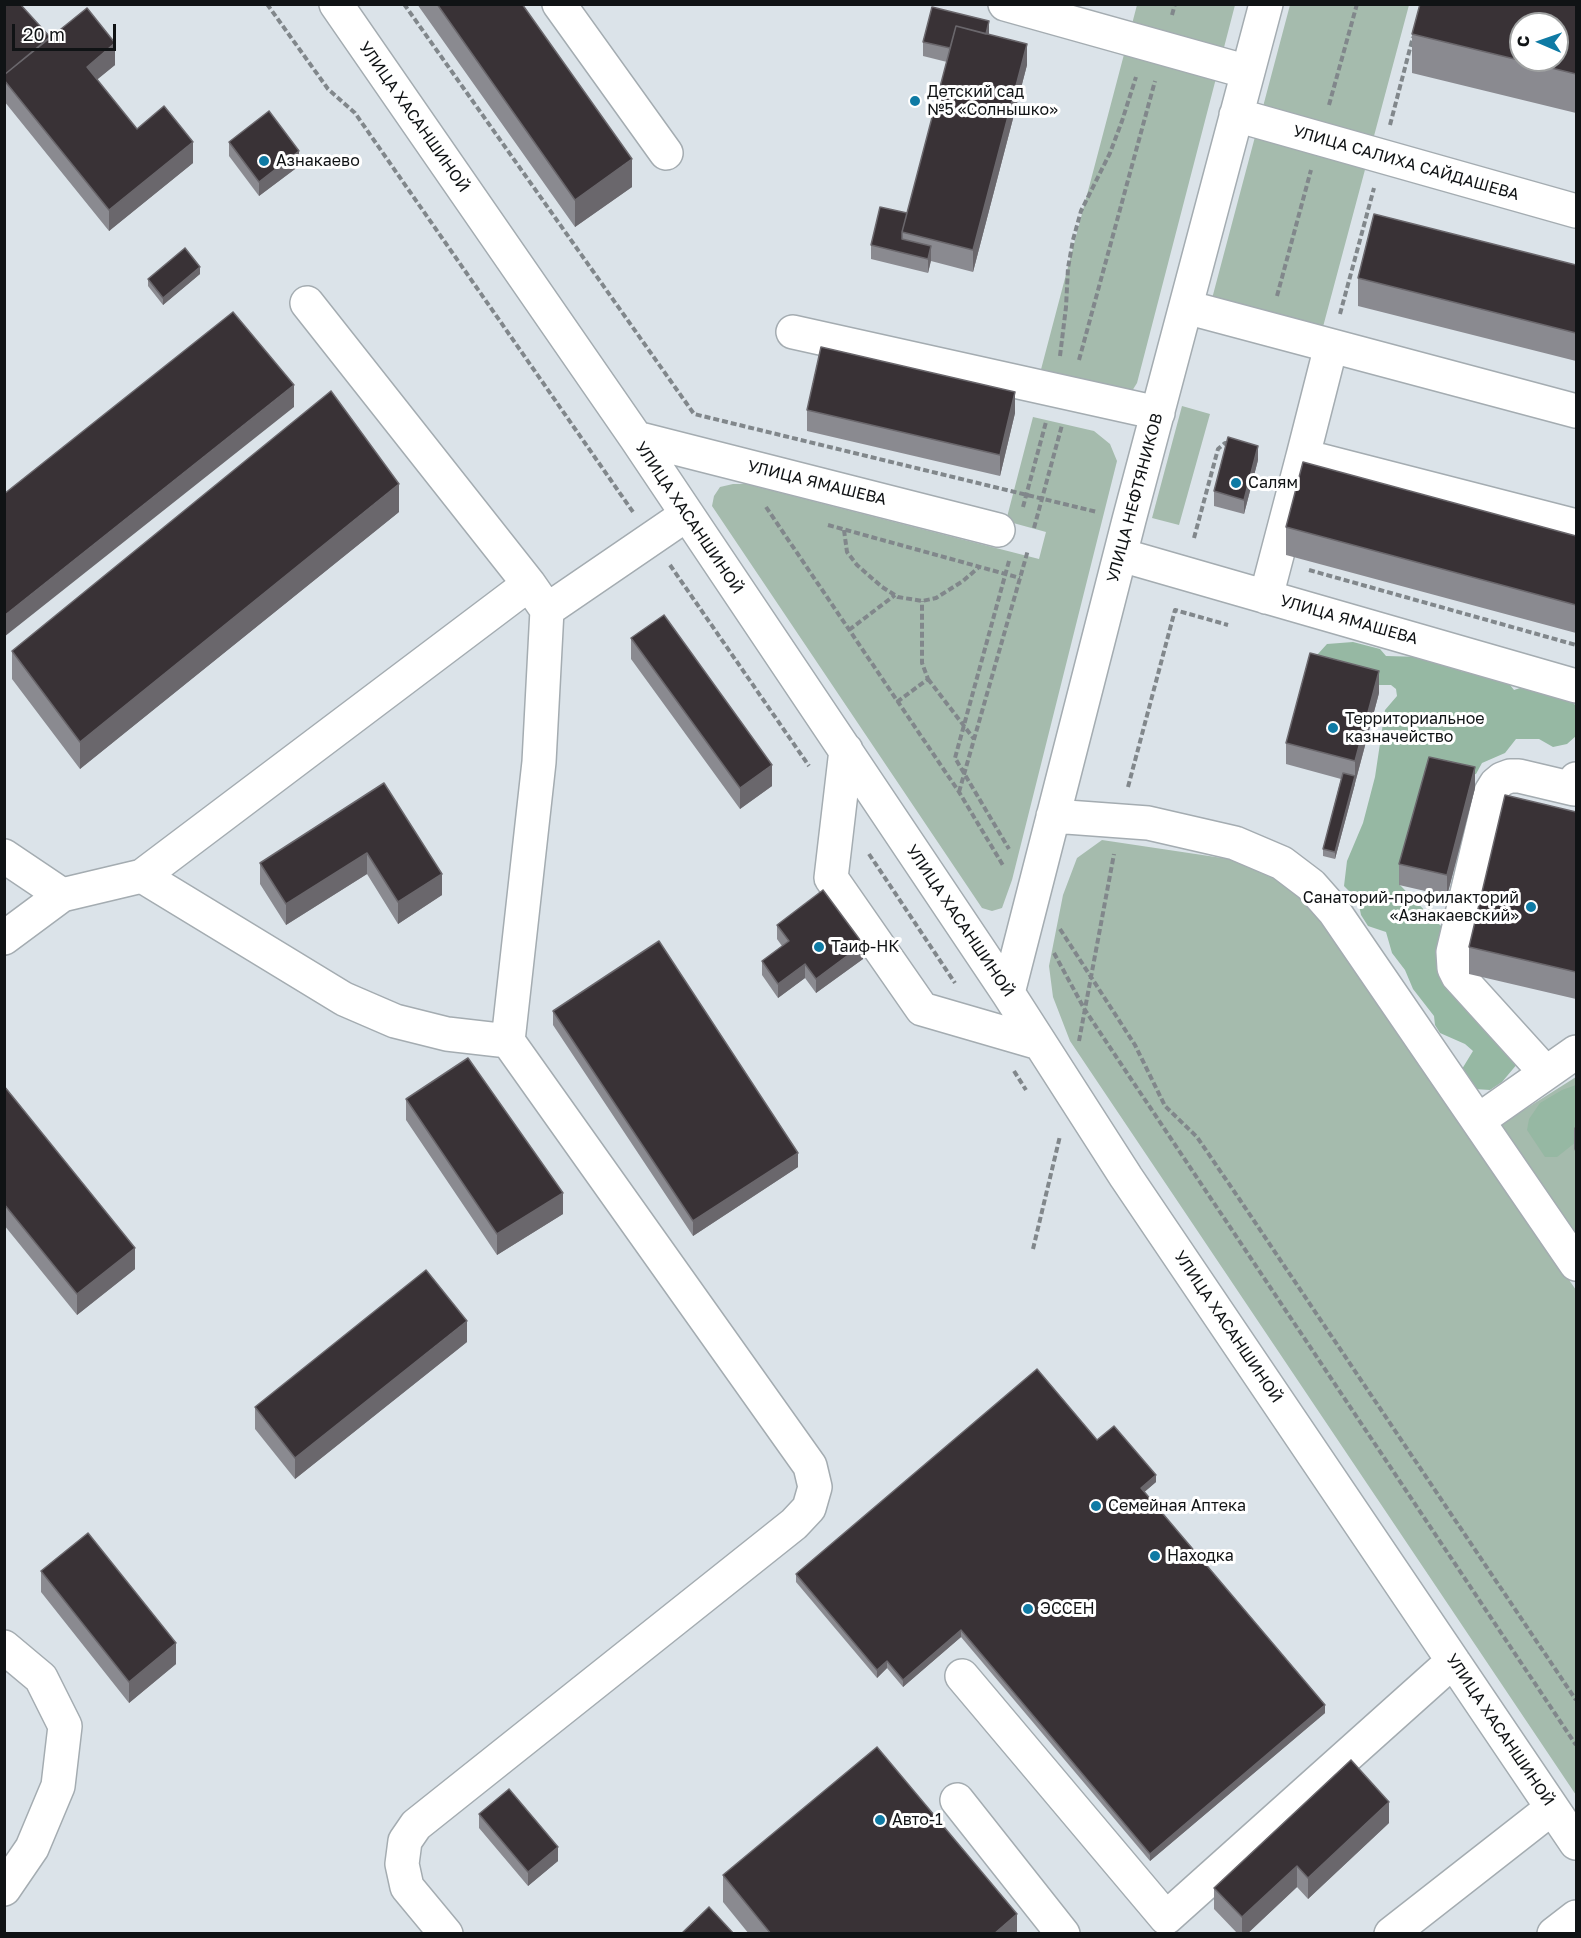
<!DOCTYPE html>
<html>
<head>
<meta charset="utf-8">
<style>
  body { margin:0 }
  #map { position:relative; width:1581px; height:1938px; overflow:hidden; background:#dbe3e9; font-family:"Golos Text",sans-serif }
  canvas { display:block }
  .frame { position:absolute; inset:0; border:6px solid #101315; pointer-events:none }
  .north { position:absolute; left:1509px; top:12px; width:60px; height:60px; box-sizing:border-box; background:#fff; border:2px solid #9fa1a1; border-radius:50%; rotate:272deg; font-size:16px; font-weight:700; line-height:24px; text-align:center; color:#101315 }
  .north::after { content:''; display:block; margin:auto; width:21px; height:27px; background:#0e7aa4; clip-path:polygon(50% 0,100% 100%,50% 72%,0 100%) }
  .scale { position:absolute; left:12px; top:24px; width:104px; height:27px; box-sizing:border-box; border:3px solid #101315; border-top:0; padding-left:8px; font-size:18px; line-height:21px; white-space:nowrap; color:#101315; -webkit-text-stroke:4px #fff; paint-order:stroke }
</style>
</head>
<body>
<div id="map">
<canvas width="1581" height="1938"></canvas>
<div class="frame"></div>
<div class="north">С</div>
<div class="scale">20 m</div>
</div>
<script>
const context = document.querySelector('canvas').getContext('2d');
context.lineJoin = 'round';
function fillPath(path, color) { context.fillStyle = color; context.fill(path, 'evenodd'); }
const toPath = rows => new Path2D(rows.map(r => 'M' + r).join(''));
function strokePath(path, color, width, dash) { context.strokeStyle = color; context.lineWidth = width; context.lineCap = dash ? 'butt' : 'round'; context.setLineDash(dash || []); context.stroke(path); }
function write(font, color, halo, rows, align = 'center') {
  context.font = font + ' "Golos Text",sans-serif'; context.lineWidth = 6; context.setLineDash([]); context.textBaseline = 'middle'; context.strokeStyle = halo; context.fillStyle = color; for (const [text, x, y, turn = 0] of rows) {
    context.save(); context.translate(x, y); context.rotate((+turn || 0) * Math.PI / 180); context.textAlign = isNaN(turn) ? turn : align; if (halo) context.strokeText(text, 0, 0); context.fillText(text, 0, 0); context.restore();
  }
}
const green = toPath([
  [1137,5,1235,5,1137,383,1127,399,1034,396],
  [1290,5,1409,5,1316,353,1205,325],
  [1182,406,1210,414,1179,525,1152,518],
  [1033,417,1094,431,1110,444,1117,461,1012,880,1002,908,992,911,982,908,712,506,714,496,720,487,733,484,746,484,1039,559,1046,532,1006,521],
  [1102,840,1229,859,1300,890,1576,1290,1576,1795,1070,1041,1053,997,1049,966,1063,895,1077,858],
  [1576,1077,1576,1237,1500,1125]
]);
const forest = toPath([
  [1353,642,1380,649,1386,656,1422,657,1456,664,1462,672,1479,672,1507,681,1514,690,1523,687,1569,698,1576,706,1576,736,1567,744,1553,747,1539,739,1516,739,1505,753,1482,763,1476,774,1457,777,1399,884,1434,920,1452,935,1518,1063,1502,1082,1490,1090,1474,1089,1462,1069,1473,1051,1465,1044,1440,1033,1435,1025,1434,1016,1413,989,1405,970,1392,953,1386,932,1368,926,1361,915,1358,900,1344,886,1347,861,1363,823,1375,777,1385,710,1397,696,1396,689,1391,685,1379,685,1320,669,1317,655,1327,644],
  [1576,1085,1576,1142,1557,1157,1545,1157,1527,1130,1529,1119,1540,1103,1562,1090]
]);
const path = toPath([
  [267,4,328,89,355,113,633,512],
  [404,4,694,414,1097,512],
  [1172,15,1175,4],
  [1329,105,1357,4],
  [1390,125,1413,37],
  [1277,296,1311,170],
  [1340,314,1374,188],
  [1060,356,1066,307,1068,268,1073,240,1081,211,1110,153,1122,121,1136,77],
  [1079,360,1155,81],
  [766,507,959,792,1004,867],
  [1023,507,1046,422],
  [828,525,1020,578],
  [1034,528,1062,425],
  [844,530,847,552,857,565,882,587,898,597,922,601,936,598,963,581,979,567],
  [1194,538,1218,449,1225,443,1231,445],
  [1009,561,955,758,1009,849],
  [670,565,809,766],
  [1309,570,1576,645],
  [849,630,895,595],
  [928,679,974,739],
  [897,702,928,679,922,663,922,601],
  [1128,787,1175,610,1228,625],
  [959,792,1028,550],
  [869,854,955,983],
  [1060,929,1135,1045,1165,1106,1197,1137,1240,1200,1576,1700],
  [1054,953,1085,1010,1576,1745],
  [1079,1041,1114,854],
  [1014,1071,1026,1090],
  [1033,1249,1060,1136]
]);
const minor = toPath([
  [336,4,636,438,1008,993,1126,1177,1576,1843],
  [559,4,666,153],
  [1005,4,1248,72],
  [1236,115,1576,211],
  [307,303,529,584],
  [1186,307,1576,411],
  [793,332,1158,413],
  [1331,346,1303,456,1576,526],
  [636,438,998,530],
  [1121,555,1576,686],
  [1266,597,1303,456],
  [846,750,831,878,922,1009,1039,1043],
  [1053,816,1148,823,1235,843,1282,863,1311,885,1334,911,1576,1264],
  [4,856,62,895],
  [142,876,344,999,395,1021,447,1034,508,1041,810,1466,815,1487,809,1508,794,1524,416,1825,405,1841,402,1864,407,1887,446,1934],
  [4,938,62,895,142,876,529,584,547,610,686,515],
  [1008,993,1129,520,1266,4],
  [508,1041,539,762,547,610],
  [1546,1073,1458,976,1454,968,1453,952,1491,792,1496,784,1502,779,1510,776,1519,776,1574,789,1576,779],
  [1479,1120,1576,1052],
  [4,1647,41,1678,65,1726,58,1786,32,1848,4,1889],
  [962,1676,1166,1918,1453,1661],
  [957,1800,1063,1934],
  [1391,1934,1552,1808],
  [1554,1934,1576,1917]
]);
const wall = toPath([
  [4,4,50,37,115,65,97,79,137,129,193,163,109,231,4,101],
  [417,4,522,4,632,187,575,227],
  [1576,5,1576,113,1412,73,1412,34],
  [989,34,1027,65,973,272,931,261,928,273,871,259,871,245,907,213,947,62,923,56,923,42],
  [229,142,299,166,259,196,229,156],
  [1576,265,1576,361,1358,306,1358,278],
  [200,274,163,305,148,286,148,279],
  [807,410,1015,413,1000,476,807,431],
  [1258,460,1244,514,1214,506,1214,491],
  [399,512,80,769,12,679,12,651],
  [1286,527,1576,536,1576,633,1286,555],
  [631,638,772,786,740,809,631,659],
  [1379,693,1335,859,1323,856,1323,849,1341,779,1286,764,1286,743],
  [384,783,442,895,398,924,367,874,286,925,260,884,260,863],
  [1475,788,1447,896,1399,885,1399,864],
  [1576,812,1576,999,1469,974,1469,947],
  [777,925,863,959,816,993,805,978,778,998,762,975,762,961,782,946,777,939],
  [553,1011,798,1167,693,1236,553,1025],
  [4,1086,135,1269,77,1315,4,1225],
  [406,1099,563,1214,497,1255,406,1120],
  [1576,1126,1576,1153,1574,1149,1574,1128],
  [467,1342,295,1479,255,1429,255,1407],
  [1097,1440,1156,1482,1144,1492,1325,1713,1150,1861,961,1637,903,1687,887,1668,877,1678,796,1582,796,1574],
  [41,1571,176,1664,129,1703,41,1592],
  [479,1814,558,1861,528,1886,479,1828],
  [1389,1823,1308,1899,1297,1887,1247,1934,1238,1934,1214,1909,1214,1888],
  [723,1875,1017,1934,749,1934,723,1902]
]);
const shadedWall = toPath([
  [989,21,989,35,985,40],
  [115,43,115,65,87,88,87,67],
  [1027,44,1027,65,973,272,973,250],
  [193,142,193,163,109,231,109,210],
  [299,151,299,166,259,196,259,182],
  [632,159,632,187,575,227,575,200],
  [931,246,931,260,928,273,928,259],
  [200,267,200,274,163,305,163,298],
  [294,385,294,407,4,637,4,616],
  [1015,392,1015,413,1000,476,1000,455],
  [1258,446,1258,460,1244,514,1244,500],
  [399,484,399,512,80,769,80,742],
  [1379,671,1379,693,1355,783,1355,761],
  [772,765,772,786,740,809,740,788],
  [1475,767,1475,788,1447,896,1447,875],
  [1355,776,1355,784,1335,859,1335,852],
  [367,853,367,874,286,925,286,904],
  [442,874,442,895,398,924,398,902],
  [863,944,863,959,816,993,816,979],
  [805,964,805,978,778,998,778,984],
  [798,1153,798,1167,693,1236,693,1221],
  [563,1193,563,1214,497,1255,497,1234],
  [135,1248,135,1269,77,1315,77,1294],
  [467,1321,467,1342,295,1479,295,1458],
  [1156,1475,1156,1482,1141,1495,1141,1488],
  [961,1630,961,1637,903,1687,903,1680],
  [176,1643,176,1664,129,1703,129,1682],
  [887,1661,887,1668,877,1678,877,1670],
  [1325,1705,1325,1713,1150,1861,1150,1854],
  [1389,1802,1389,1823,1308,1899,1308,1878],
  [558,1847,558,1861,528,1886,528,1872],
  [1297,1866,1297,1887,1247,1934,1242,1934,1242,1917],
  [1017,1914,1017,1934,994,1934]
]);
const building = toPath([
  [4,4,20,4,50,37,4,75,4,4],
  [437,4,522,4,632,159,575,200,437,4],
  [1420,4,1576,5,1576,74,1412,34,1420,4],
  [1521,24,1557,24,1557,60,1521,60,1521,24],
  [932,7,989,21,986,34,956,26,950,48,923,42,932,7],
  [87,8,115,43,87,67,137,129,164,106,193,142,109,210,4,80,4,75,87,8],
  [956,26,1027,44,973,250,902,232,956,26],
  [269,111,299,151,259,182,229,142,269,111],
  [880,207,907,213,902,232,902,239,931,246,928,259,871,245,880,207],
  [1374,214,1576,265,1576,333,1358,278,1374,214],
  [185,248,200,267,163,298,148,279,185,248],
  [233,312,294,385,4,616,4,494,233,312],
  [821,347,1015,392,1000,455,807,410,821,347],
  [331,391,399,484,80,742,12,651,331,391],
  [1228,437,1258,446,1244,500,1214,491,1228,437],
  [1303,462,1576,536,1576,605,1286,527,1303,462],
  [664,615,772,765,740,788,631,638,664,615],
  [1310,653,1379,671,1355,761,1286,743,1310,653],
  [1429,757,1475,767,1447,875,1399,864,1429,757],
  [1343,773,1355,776,1335,852,1323,849,1343,773],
  [384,783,442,874,398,902,367,853,286,904,260,863,384,783],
  [1505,795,1576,812,1576,972,1469,947,1505,795],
  [823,890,863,944,816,979,805,964,778,984,762,961,789,941,777,925,823,890],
  [659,941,798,1153,693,1221,553,1011,659,941],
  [468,1058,563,1193,497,1234,406,1099,468,1058],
  [4,1086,135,1248,77,1294,4,1204,4,1086],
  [426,1270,467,1321,295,1458,255,1407,426,1270],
  [1037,1369,1097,1440,1114,1426,1156,1475,1141,1488,1325,1705,1150,1854,961,1630,903,1680,887,1661,877,1670,796,1574,1037,1369],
  [88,1533,176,1643,129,1682,41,1571,88,1533],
  [877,1747,1017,1914,994,1934,771,1934,723,1875,877,1747],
  [1351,1760,1389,1802,1308,1878,1297,1866,1242,1917,1214,1888,1351,1760],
  [509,1789,558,1847,528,1872,479,1814,509,1789],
  [709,1907,734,1934,681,1934,709,1907]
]);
const markers = [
  [915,101,6,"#0e7aa4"],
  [264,161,6,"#0e7aa4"],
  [1236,483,6,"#0e7aa4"],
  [1333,728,6,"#0e7aa4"],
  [1531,907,6,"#0e7aa4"],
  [819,947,6,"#0e7aa4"],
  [1096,1506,6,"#0e7aa4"],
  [1155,1556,6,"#0e7aa4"],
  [1028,1609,6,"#0e7aa4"],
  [880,1820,6,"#0e7aa4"]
];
const poiNames = [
  ["Детский сад",927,92],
  ["№5 «Солнышко»",927,110],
  ["Азнакаево",276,161],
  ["Салям",1248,483],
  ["Территориальное",1345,719],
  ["казначейство",1345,737],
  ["Санаторий-профилакторий",1519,898,"right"],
  ["«Азнакаевский»",1519,916,"right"],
  ["Таиф-НК",831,947],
  ["Семейная Аптека",1108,1506],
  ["Находка",1167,1556],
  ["ЭССЕН",1040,1609],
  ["Авто-1",892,1820]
];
const streetNames = [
  ["УЛИЦА ХАСАНШИНОЙ",414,117,55],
  ["УЛИЦА САЛИХА САЙДАШЕВА",1406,163,16],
  ["УЛИЦА ЯМАШЕВА",817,483,14],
  ["УЛИЦА НЕФТЯНИКОВ",1135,498,-75],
  ["УЛИЦА ХАСАНШИНОЙ",689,518,56],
  ["УЛИЦА ЯМАШЕВА",1349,620,16],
  ["УЛИЦА ХАСАНШИНОЙ",960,921,56],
  ["УЛИЦА ХАСАНШИНОЙ",1228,1327,56],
  ["УЛИЦА ХАСАНШИНОЙ",1500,1730,56]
];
fillPath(green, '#a5bbad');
fillPath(forest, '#96b8a3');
strokePath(minor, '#a4acb1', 36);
strokePath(path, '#81878b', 4, [6, 3]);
strokePath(minor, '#fff', 33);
fillPath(wall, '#8a8a90');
fillPath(shadedWall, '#6a676c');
fillPath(building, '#393236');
strokePath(building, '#6a676c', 1.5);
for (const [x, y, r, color] of markers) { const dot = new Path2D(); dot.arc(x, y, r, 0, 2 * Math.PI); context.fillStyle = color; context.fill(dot); strokePath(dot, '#fff', 2); }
write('16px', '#101315', '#fff', poiNames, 'left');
write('16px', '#101315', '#fff', streetNames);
</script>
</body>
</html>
